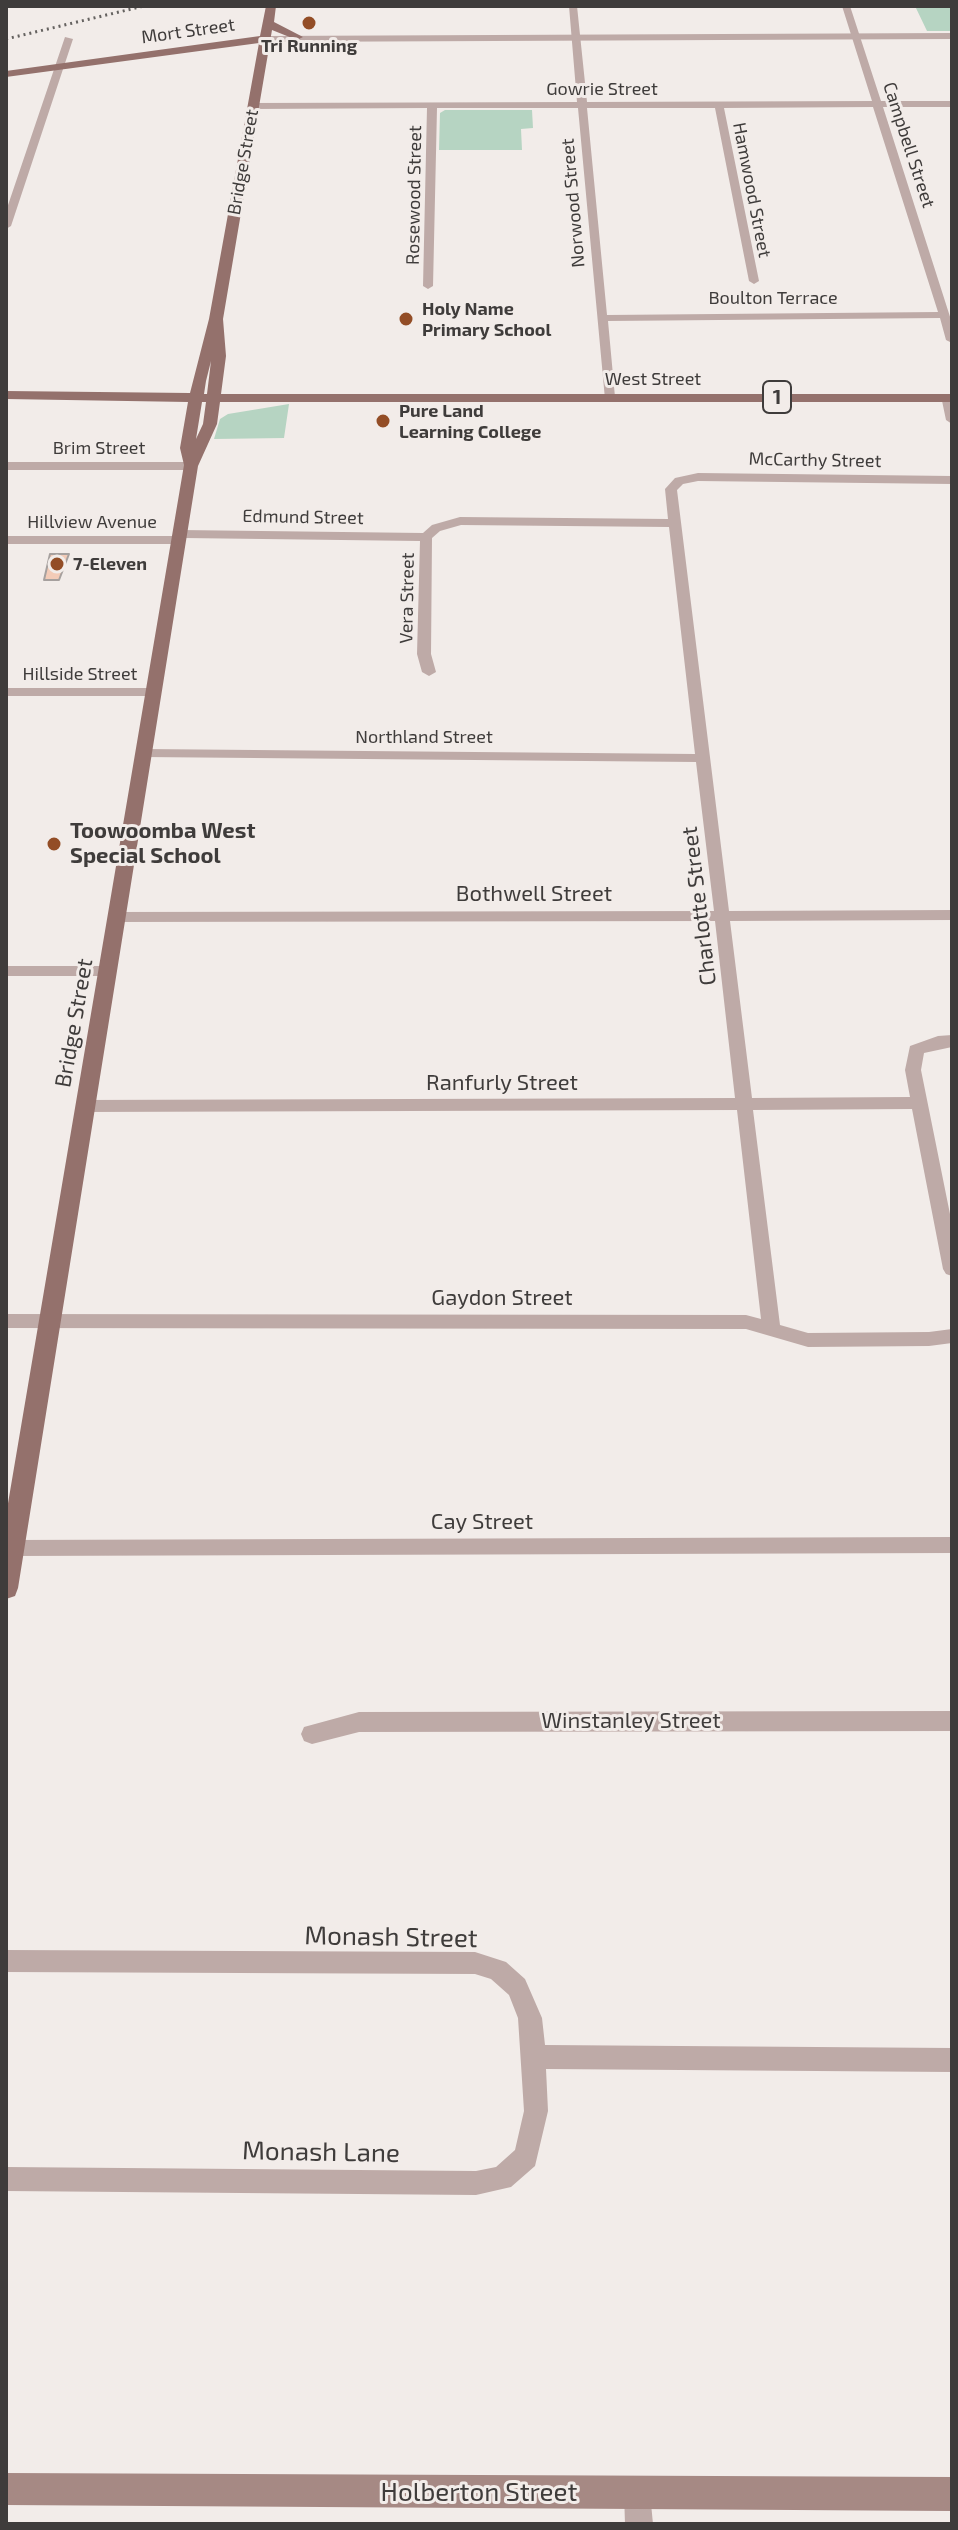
<!DOCTYPE html>
<html>
<head>
<meta charset="utf-8">
<style>
  body { margin:0 }
  #map { position:relative; width:958px; height:2530px; overflow:hidden; background:#f2ece9; font-family:"Exo 2",sans-serif }
  canvas { display:block }
  .frame { position:absolute; inset:0; border:8px solid #3f3c3b; pointer-events:none }
</style>
</head>
<body>
<div id="map">
<canvas width="958" height="2530"></canvas>
<div class="frame"></div>
</div>
<script>
const context = document.querySelector('canvas').getContext('2d');
context.lineJoin = 'round';
function fillPath(path, color) { context.fillStyle = color; context.fill(path, 'evenodd'); }
const toPath = rows => new Path2D(rows.map(r => 'M' + r).join(''));
function strokePath(path, color, width, dash) { context.strokeStyle = color; context.lineWidth = width; context.lineCap = dash ? 'butt' : 'round'; context.setLineDash(dash || []); context.stroke(path); }
function write(font, color, halo, rows, align = 'center') {
  context.font = font + ' "Exo 2",sans-serif'; context.lineWidth = 6; context.setLineDash([]); context.textBaseline = 'middle'; context.strokeStyle = halo; context.fillStyle = color; for (const [text, x, y, turn = 0] of rows) {
    context.save(); context.translate(x, y); context.rotate((+turn || 0) * Math.PI / 180); context.textAlign = isNaN(turn) ? turn : align; if (halo) context.strokeText(text, 0, 0); context.fillText(text, 0, 0); context.restore();
  }
}
const green = toPath([
  [915,6,952,6,952,31,927,31],
  [445,110,532,110,533,128,521,129,522,150,439,150,440,113],
  [289,404,284,438,214,439,220,419,228,414]
]);
const building = toPath([
  [50,554,69,554,59,580,44,580,50,554]
]);
const minor = toPath([
  [569,6,577,6,587,102,872,101,842,6,850,6,881,101,952,101,952,107,883,107,952,323,952,343,946,340,940,318,608,321,615,397,605,399,578,108,437,108,433,286,428,289,423,286,427,108,253,109,248,106,253,103,577,102,569,6],
  [873,107,938,312,607,315,587,108,715,108,749,281,754,284,759,281,724,108,873,107],
  [65,37,73,39,11,226,6,229,6,211,65,37],
  [941,396,951,398,952,424,946,420,941,396],
  [6,462,191,462,197,466,191,470,6,470,6,462],
  [698,473,952,476,952,484,698,481,683,484,677,490,729,911,952,910,952,920,730,921,752,1098,910,1097,905,1070,910,1046,938,1036,952,1035,952,1047,924,1053,921,1070,952,1224,952,1276,946,1274,943,1269,912,1109,753,1110,780,1325,808,1333,929,1332,952,1329,952,1343,929,1346,808,1347,746,1329,6,1328,6,1314,746,1315,761,1319,737,1110,84,1112,76,1106,84,1100,735,1098,715,921,117,922,109,917,117,912,714,911,696,762,144,757,137,753,144,749,695,754,669,527,461,525,440,531,432,538,431,654,436,672,429,676,422,672,417,654,420,541,184,538,183,543,179,544,6,544,6,536,175,536,176,531,180,530,423,533,432,525,460,517,668,519,665,489,675,478,698,473],
  [6,688,153,688,160,692,153,696,6,696,6,688],
  [6,966,107,966,115,971,107,976,6,976,6,966],
  [952,1537,952,1553,13,1556,6,1554,6,1542,13,1540,952,1537],
  [952,1711,952,1731,359,1732,312,1744,304,1741,301,1734,304,1727,359,1712,952,1711],
  [6,1950,475,1952,506,1962,525,1979,542,2018,545,2045,952,2048,952,2072,546,2069,548,2111,535,2166,511,2187,476,2195,6,2191,6,2167,476,2171,496,2167,515,2150,524,2111,518,2018,509,1995,491,1979,475,1974,6,1972,6,1950],
  [637,2480,647,2483,650,2493,653,2524,625,2524,624,2493,627,2483,637,2480]
]);
const tertiary = toPath([
  [952,33,952,39,265,42,259,39,265,36,952,33]
]);
const secondary = toPath([
  [6,2473,952,2477,952,2511,6,2505,6,2473]
]);
const primary = toPath([
  [266,6,276,6,274,22,303,37,297,40,272,30,223,319,226,356,221,394,952,394,952,402,220,402,217,424,198,466,18,1588,15,1596,6,1599,6,1515,184,465,180,448,188,402,6,399,6,391,190,393,209,319,259,43,6,77,6,71,260,36,266,6],
  [211,361,207,394,204,394,206,381,211,361],
  [202,402,206,402,203,424,196,439,202,402]
]);
const rail = toPath([
  [6,39,144,6]
]);
const markers = [
  [309,23,8,"#934d26"],
  [406,319,8,"#934d26"],
  [383,421,8,"#934d26"],
  [57,564,8,"#934d26"],
  [54,844,8,"#934d26"]
];
const farStreetnames = [
  ["Mort Street",188,31,-8],
  ["Gowrie Street",602,89],
  ["Campbell Street",909,145,72],
  ["Bridge Street",243,162,-80],
  ["Hamwood Street",752,190,79],
  ["Rosewood Street",414,195,-89],
  ["Norwood Street",573,203,-95],
  ["Boulton Terrace",773,298],
  ["West Street",653,379],
  ["Brim Street",99,448],
  ["McCarthy Street",815,460,1],
  ["Edmund Street",303,517,1],
  ["Hillview Avenue",92,522],
  ["Vera Street",407,598,-89],
  ["Hillside Street",80,674],
  ["Northland Street",424,737]
];
const farPoinames = [
  ["Tri Running",309,46,"center"],
  ["Holy Name",422,309],
  ["Primary School",422,330],
  ["Pure Land",399,411],
  ["Learning College",399,432],
  ["7-Eleven",73,564]
];
const shields = [
  [777,397,28]
];
const shieldNames = [
  ["1",777,397]
];
const poiNames = [
  ["Toowoomba West",70,831],
  ["Special School",70,856]
];
const streetNames = [
  ["Bothwell Street",534,894],
  ["Charlotte Street",699,906,-97],
  ["Bridge Street",74,1023,-80],
  ["Ranfurly Street",502,1083],
  ["Gaydon Street",502,1298],
  ["Cay Street",482,1522],
  ["Winstanley Street",631,1721]
];
const nearStreetnames = [
  ["Monash Street",391,1937,1],
  ["Monash Lane",321,2152,1],
  ["Holberton Street",479,2492]
];
fillPath(green, '#b6d4c2');
fillPath(building, '#f3cbb7');
strokePath(building, '#a6a09e', 2);
fillPath(minor, '#beaaa7');
fillPath(tertiary, '#beaaa7');
fillPath(secondary, '#a68984');
fillPath(primary, '#94716c');
strokePath(rail, '#656260', 3, [2, 4]);
for (const [x, y, r, color] of markers) { const dot = new Path2D(); dot.arc(x, y, r, 0, 2 * Math.PI); context.fillStyle = color; context.fill(dot); strokePath(dot, '#f2ece9', 3); }
write('18px', '#3f3c3b', '#f2ece9', farStreetnames);
write('bold 18px', '#3f3c3b', '#f2ece9', farPoinames, 'left');
for (const [x, y, w] of shields) { const box = new Path2D(); box.roundRect(x - w / 2, y - 16, w, 32, 6); context.fillStyle = '#f2ece9'; context.fill(box); strokePath(box, '#3f3c3b', 2); }
write('bold 20px', '#3f3c3b', null, shieldNames);
write('bold 22px', '#3f3c3b', '#f2ece9', poiNames, 'left');
write('22px', '#3f3c3b', '#f2ece9', streetNames);
write('26px', '#3f3c3b', '#f2ece9', nearStreetnames);
</script>
</body>
</html>
